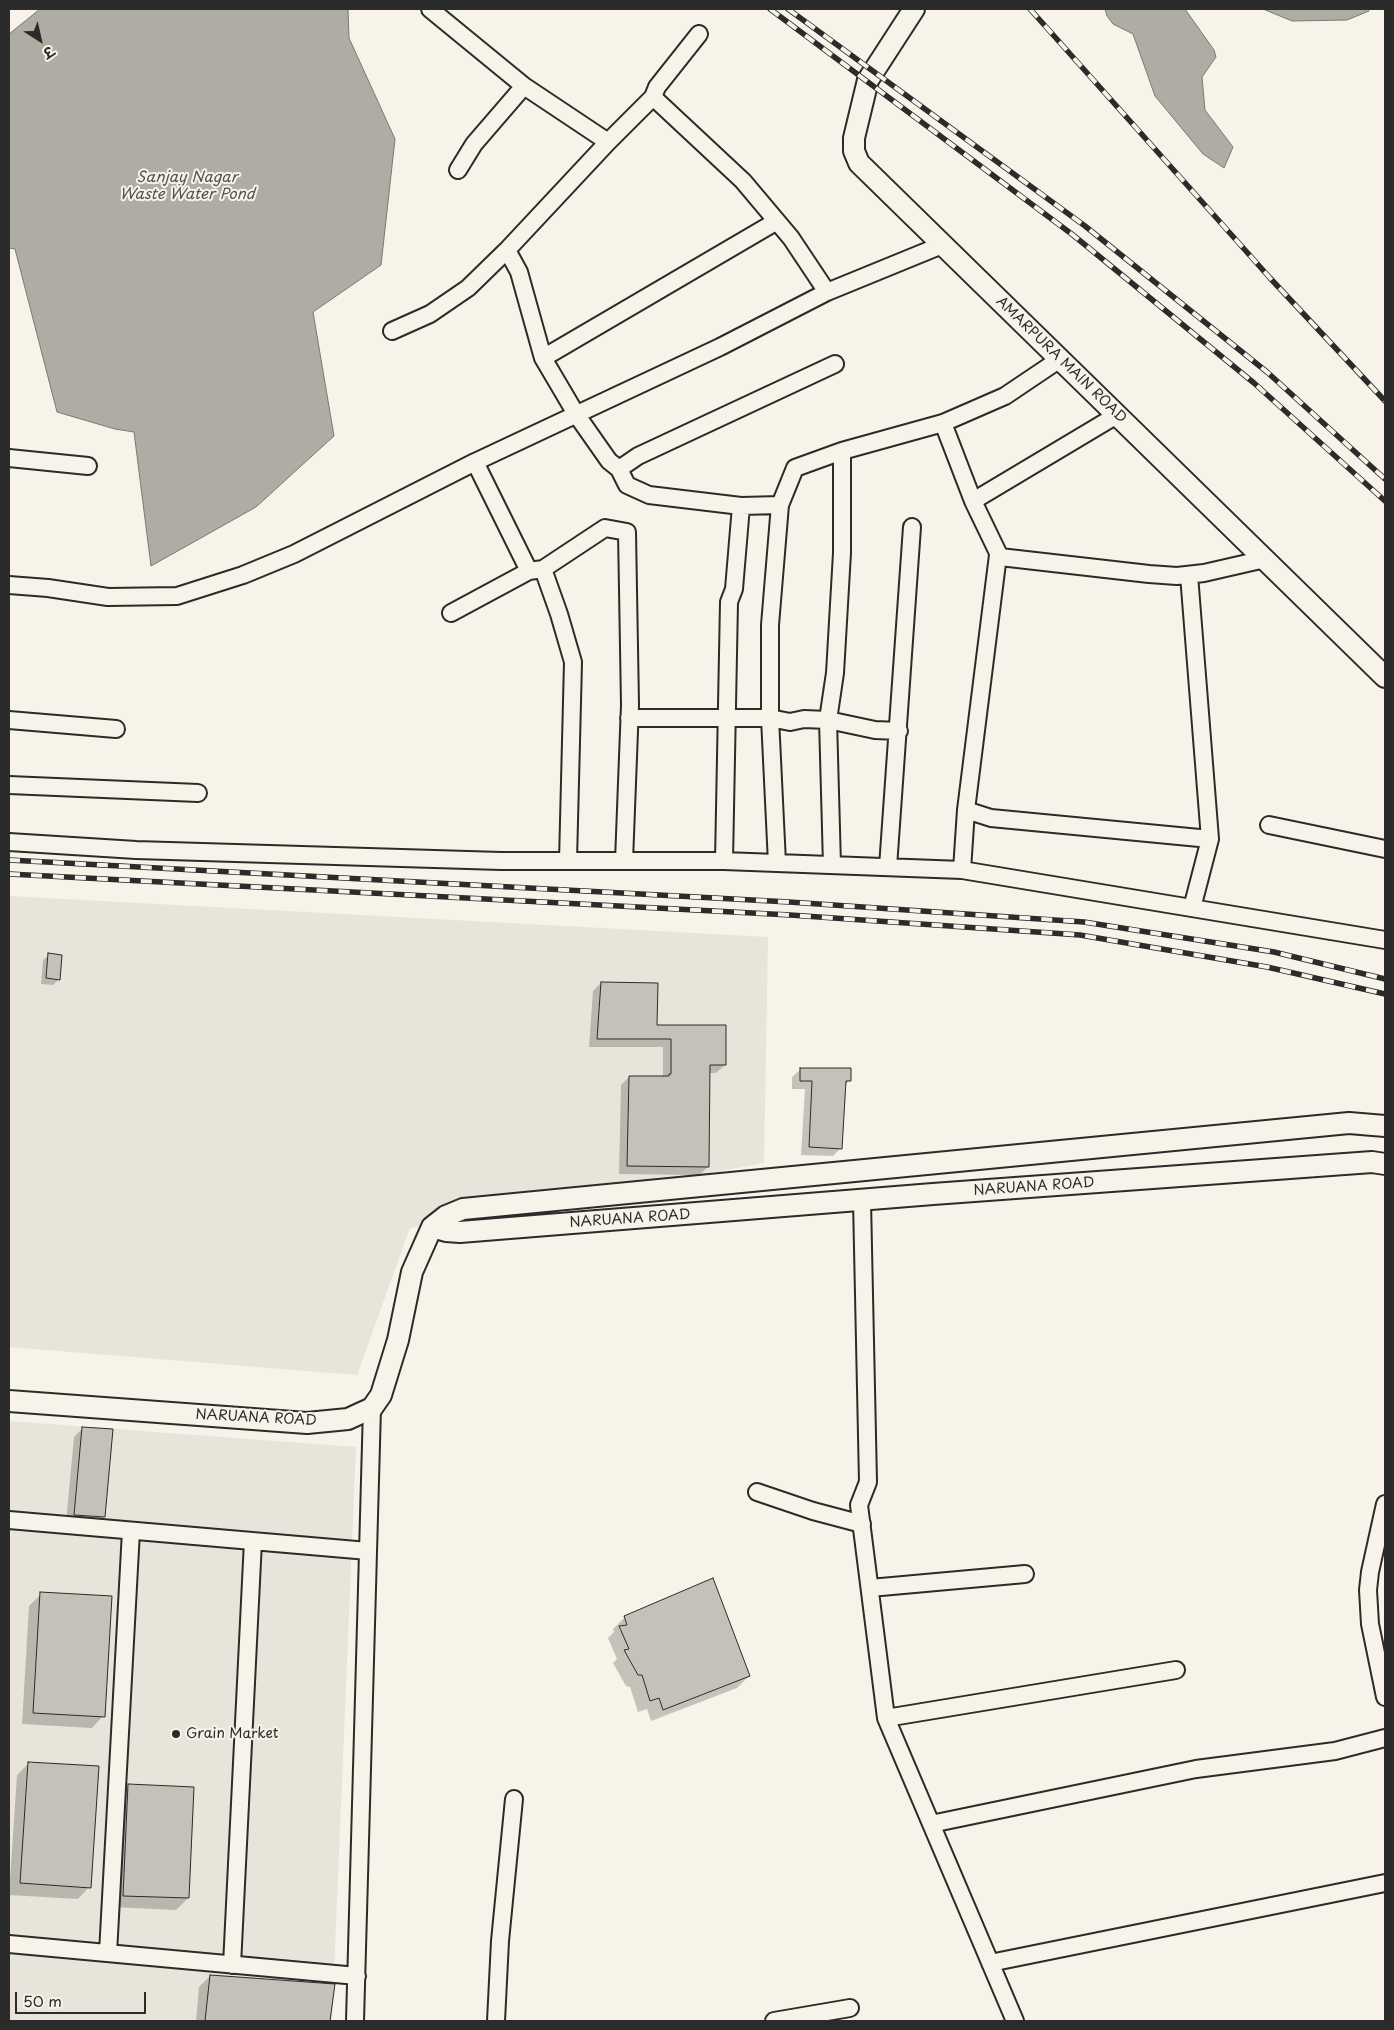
<!DOCTYPE html>
<html>
<head>
<meta charset="utf-8">
<style>
  body { margin:0 }
  #map { position:relative; width:1394px; height:2030px; overflow:hidden; background:#f7f3e8; font-family:"Playpen Sans","Playpen Sans Deva",sans-serif }
  canvas { display:block }
  .frame { position:absolute; inset:0; border:10px solid #2b2b2b; pointer-events:none }
  .north { position:absolute; left:15px; top:15px; width:50px; height:50px; -webkit-text-stroke:4px #f7f3e8; paint-order:stroke; rotate:145deg; font-size:14px; font-weight:700; line-height:20px; text-align:center; color:#2b2b2b }
  .north::after { content:''; display:block; margin:auto; width:18px; height:22px; background:#2b2b2b; clip-path:polygon(50% 0,100% 100%,50% 72%,0 100%) }
  .scale { position:absolute; left:15px; top:1992px; width:131px; height:22px; box-sizing:border-box; border:2px solid #2b2b2b; border-top:0; padding-left:6px; font-size:15px; line-height:18px; white-space:nowrap; color:#2b2b2b; -webkit-text-stroke:4px #f7f3e8; paint-order:stroke }
</style>
</head>
<body>
<div id="map">
<canvas width="1394" height="2030"></canvas>
<div class="frame"></div>
<div class="north">उ</div>
<div class="scale">50 m</div>
</div>
<script>
const context = document.querySelector('canvas').getContext('2d');
context.lineJoin = 'round';
function fillPath(path, color) { context.fillStyle = color; context.fill(path, 'evenodd'); }
const toPath = rows => new Path2D(rows.map(r => 'M' + r).join(''));
function strokePath(path, color, width, dash) { context.strokeStyle = color; context.lineWidth = width; context.lineCap = dash ? 'butt' : 'round'; context.setLineDash(dash || []); context.stroke(path); }
function write(font, color, halo, rows, align = 'center') {
  context.font = font + ' "Playpen Sans",sans-serif'; context.lineWidth = 4; context.setLineDash([]); context.textBaseline = 'middle'; context.strokeStyle = halo; context.fillStyle = color; for (const [text, x, y, turn = 0] of rows) {
    context.save(); context.translate(x, y); context.rotate((+turn || 0) * Math.PI / 180); context.textAlign = isNaN(turn) ? turn : align; if (halo) context.strokeText(text, 0, 0); context.fillText(text, 0, 0); context.restore();
  }
}
const built = toPath([
  [9,896,768,937,764,1163,410,1228,357,1375,9,1347],
  [9,1421,356,1447,332,2021,9,2021]
]);
const water = toPath([
  [40,9,348,9,349,38,395,139,381,265,313,312,334,436,256,507,151,566,134,432,115,429,57,412,15,249,9,248,9,34,40,9],
  [1105,9,1185,9,1214,50,1216,57,1202,77,1205,110,1233,147,1224,168,1203,154,1155,96,1133,34,1113,24,1107,16,1105,9],
  [1263,9,1368,9,1369,11,1347,20,1292,21,1263,9]
]);
const shadow = toPath([
  [49,955,59,979,53,985,41,984,43,960],
  [601,983,656,1027,725,1065,716,1073,709,1073,708,1167,699,1175,619,1174,621,1085,629,1077,663,1078,663,1047,589,1047,593,991],
  [800,1070,849,1081,845,1085,841,1148,833,1156,801,1155,805,1089,792,1089,792,1077],
  [83,1428,104,1517,95,1525,66,1523,74,1437],
  [41,1594,103,1716,92,1728,22,1724,29,1606],
  [625,1617,749,1676,737,1688,651,1721,647,1709,638,1712,630,1687,626,1686,613,1663,617,1659,608,1638,614,1632,613,1629],
  [29,1763,89,1887,78,1899,9,1895,17,1775],
  [128,1786,188,1898,176,1910,112,1907,117,1797],
  [210,1976,333,1985,329,2021,196,2021,199,1987]
]);
const building = toPath([
  [48,953,62,955,60,980,46,978,48,953],
  [601,982,658,983,657,1025,726,1025,726,1065,710,1065,709,1167,627,1166,629,1076,669,1076,669,1074,671,1074,671,1039,597,1039,601,982],
  [800,1068,851,1068,851,1081,846,1081,842,1149,809,1147,812,1081,800,1081,800,1068],
  [82,1427,113,1429,105,1517,74,1515,82,1427],
  [713,1578,750,1676,663,1710,659,1698,650,1701,642,1675,638,1675,624,1650,629,1649,619,1626,627,1625,624,1616,713,1578],
  [40,1592,112,1596,105,1717,33,1713,40,1592],
  [28,1762,99,1766,91,1888,20,1883,28,1762],
  [128,1784,194,1787,189,1898,123,1896,128,1784],
  [210,1975,335,1984,330,2021,205,2021,210,1975]
]);
const minor = toPath([
  [430,9,524,86,608,142],
  [653,97,743,181,791,238,827,292],
  [458,170,474,144,524,86],
  [507,250,519,272,543,358,576,414,609,461,619,469,627,485,649,495,741,506,780,505,795,468,842,451,943,423,1005,396,1060,359],
  [392,331,430,314,468,288,507,250,608,142,653,97,657,87,699,34],
  [543,358,777,221],
  [943,423,973,501,1000,557,1149,574,1177,576,1204,573,1265,559],
  [9,458,88,466],
  [475,462,529,571,543,569,605,528,627,532,630,705,624,861],
  [619,469,638,456,835,364],
  [973,501,1117,415],
  [543,569,559,614,573,662,568,861],
  [9,585,48,588,108,597,177,596,243,575,294,554,475,462,720,347,827,292,942,245],
  [451,613,529,571],
  [629,718,770,718,790,722,804,719,828,720,875,730,899,731],
  [9,720,116,729],
  [9,785,198,793],
  [966,810,991,818,1210,839,1189,575],
  [1269,825,1385,849],
  [9,842,136,850,501,861,724,861,962,870,1385,940],
  [724,861,729,602,734,589,741,506],
  [777,863,770,718,770,625,780,505],
  [832,865,828,720,835,673,842,553,842,451],
  [888,867,912,527],
  [962,870,966,810,998,555],
  [1192,908,1210,839],
  [862,1201,868,1482,859,1505,886,1718,1015,2021],
  [757,1492,813,1511,862,1524],
  [1385,1504,1370,1572,1368,1590,1370,1624,1385,1697],
  [9,1520,368,1551],
  [870,1588,1025,1574],
  [886,1718,1176,1670],
  [931,1824,1196,1769,1335,1751,1385,1738],
  [9,1944,357,1976],
  [108,1953,131,1531],
  [990,1963,1385,1883],
  [232,1965,253,1541],
  [355,2021,372,1408],
  [496,2021,500,1941,514,1799],
  [774,2021,850,2008]
]);
const tertiary = toPath([
  [914,9,868,80,854,138,854,151,859,163,1385,677],
  [432,1227,446,1231,460,1232,933,1194,1372,1162,1385,1164],
  [9,1401,307,1423,348,1419,372,1408,381,1395,398,1340,412,1272,432,1227,446,1216,463,1209,1349,1123,1385,1126]
]);
const rail = toPath([
  [770,9,1073,235,1254,383,1385,501],
  [788,9,1085,226,1267,372,1385,479],
  [1030,9,1270,278,1385,401],
  [9,860,789,902,1084,922,1274,952,1385,979],
  [9,874,790,915,1080,935,1267,967,1385,994]
]);
const markers = [
  [176,1734,5,"#2b2b2b"]
];
const streetNames = [
  ["AMARPURA MAIN ROAD",1061,360,44],
  ["NARUANA ROAD",1034,1187,-4],
  ["NARUANA ROAD",630,1219,-4],
  ["NARUANA ROAD",256,1418,3]
];
const poiNames = [
  ["Grain Market",186,1734]
];
const waterNames = [
  ["Sanjay Nagar",187,178],
  ["Waste Water Pond",187,195]
];
fillPath(built, '#e8e4da');
fillPath(water, '#afaca4');
strokePath(water, '#7a7874', 1);
fillPath(shadow, '#0003');
fillPath(building, '#c4c1b9');
strokePath(building, '#2b2b2b', 1);
strokePath(minor, '#2b2b2b', 20);
strokePath(tertiary, '#2b2b2b', 24);
strokePath(minor, '#f7f3e8', 16);
strokePath(tertiary, '#f7f3e8', 20);
strokePath(rail, '#2b2b2b', 5.5);
strokePath(rail, '#f7f3e8', 4, [11]);
for (const [x, y, r, color] of markers) { const dot = new Path2D(); dot.arc(x, y, r, 0, 2 * Math.PI); context.fillStyle = color; context.fill(dot); strokePath(dot, '#f7f3e8', 2); }
write('14px', '#2b2b2b', '#f7f3e8', streetNames);
write('14px', '#2b2b2b', '#f7f3e8', poiNames, 'left');
write('italic 15px', '#53524f', '#f7f3e8', waterNames);
</script>
</body>
</html>
